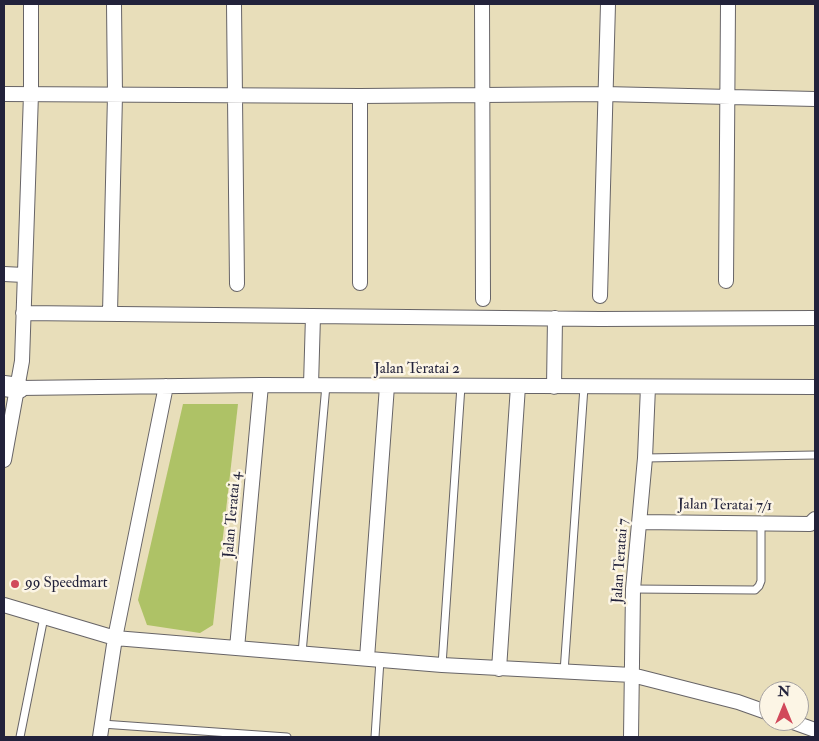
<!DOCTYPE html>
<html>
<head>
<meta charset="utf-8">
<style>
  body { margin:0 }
  #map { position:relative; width:819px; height:741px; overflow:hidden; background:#e8deba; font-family:"IM FELL Double Pica",serif }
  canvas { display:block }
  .frame { position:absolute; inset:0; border:5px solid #22223b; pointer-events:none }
  .north { position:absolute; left:759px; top:681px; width:50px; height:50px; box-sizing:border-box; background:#fcf5e5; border:1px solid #a5a1a1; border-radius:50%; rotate:0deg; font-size:14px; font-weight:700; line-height:20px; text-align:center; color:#22223b }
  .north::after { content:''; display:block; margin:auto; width:18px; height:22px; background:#d1495b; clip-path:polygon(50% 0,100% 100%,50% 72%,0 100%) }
</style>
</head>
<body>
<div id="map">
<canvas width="819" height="741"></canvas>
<div class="frame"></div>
<div class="north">N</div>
</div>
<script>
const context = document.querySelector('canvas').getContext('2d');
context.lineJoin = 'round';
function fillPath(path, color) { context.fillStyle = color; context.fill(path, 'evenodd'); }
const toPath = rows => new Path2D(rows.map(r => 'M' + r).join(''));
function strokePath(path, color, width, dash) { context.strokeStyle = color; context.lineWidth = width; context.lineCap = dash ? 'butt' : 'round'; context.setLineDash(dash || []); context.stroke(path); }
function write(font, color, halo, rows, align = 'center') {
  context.font = font + ' "IM FELL Double Pica",serif'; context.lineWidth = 5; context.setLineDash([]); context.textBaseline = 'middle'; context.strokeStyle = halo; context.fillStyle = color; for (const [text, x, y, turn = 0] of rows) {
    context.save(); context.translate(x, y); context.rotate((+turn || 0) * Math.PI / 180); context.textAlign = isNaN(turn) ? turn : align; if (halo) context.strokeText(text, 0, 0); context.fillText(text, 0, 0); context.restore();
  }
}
const green = toPath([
  [183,404,238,404,213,625,200,633,147,625,138,600]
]);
const lane = toPath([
  [645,458,815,455],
  [633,589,755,590,759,586,761,581,761,523],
  [302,653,326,385],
  [442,665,461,386],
  [564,672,584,387],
  [102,724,287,737],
  [20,737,44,617],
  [375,737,380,660]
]);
const street = toPath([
  [234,4,237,284],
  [482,4,483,299],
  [4,94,360,96,604,94,815,99],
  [360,96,360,283],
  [4,274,24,275],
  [726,281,728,4],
  [600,296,608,4],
  [23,313,600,319,815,318],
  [110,313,115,95,114,4],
  [311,385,313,316],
  [554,387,555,318],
  [19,388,261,385,815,387],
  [4,460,22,361,31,94,31,4],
  [640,522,810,524,815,519],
  [4,605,115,638,442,665,632,675,738,702,769,713],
  [237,648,261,385],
  [367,658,387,386],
  [499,669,518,386],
  [790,721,815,730],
  [100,737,115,638,166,386],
  [631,737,633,589,645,458,648,387]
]);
const secondary = toPath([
  [4,386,19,388]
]);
const markers = [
  [15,584,5,"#d1495b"]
];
const streetNames = [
  ["Jalan Teratai 2",417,370],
  ["Jalan Teratai 7/1",725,506,1],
  ["Jalan Teratai 4",233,515,-85],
  ["Jalan Teratai 7",621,561,-86]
];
const poiNames = [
  ["99 Speedmart",25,584]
];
fillPath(green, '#aec266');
strokePath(lane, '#676467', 9);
strokePath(street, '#676467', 16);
strokePath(secondary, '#676467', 22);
strokePath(lane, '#fff', 7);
strokePath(street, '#fff', 14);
strokePath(secondary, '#fff', 20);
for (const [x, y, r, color] of markers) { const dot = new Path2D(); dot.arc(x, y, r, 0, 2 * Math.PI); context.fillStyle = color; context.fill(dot); strokePath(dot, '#fcf5e5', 2); }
write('15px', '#22223b', '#fcf5e5', streetNames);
write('15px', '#22223b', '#fcf5e5', poiNames, 'left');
</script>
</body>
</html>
